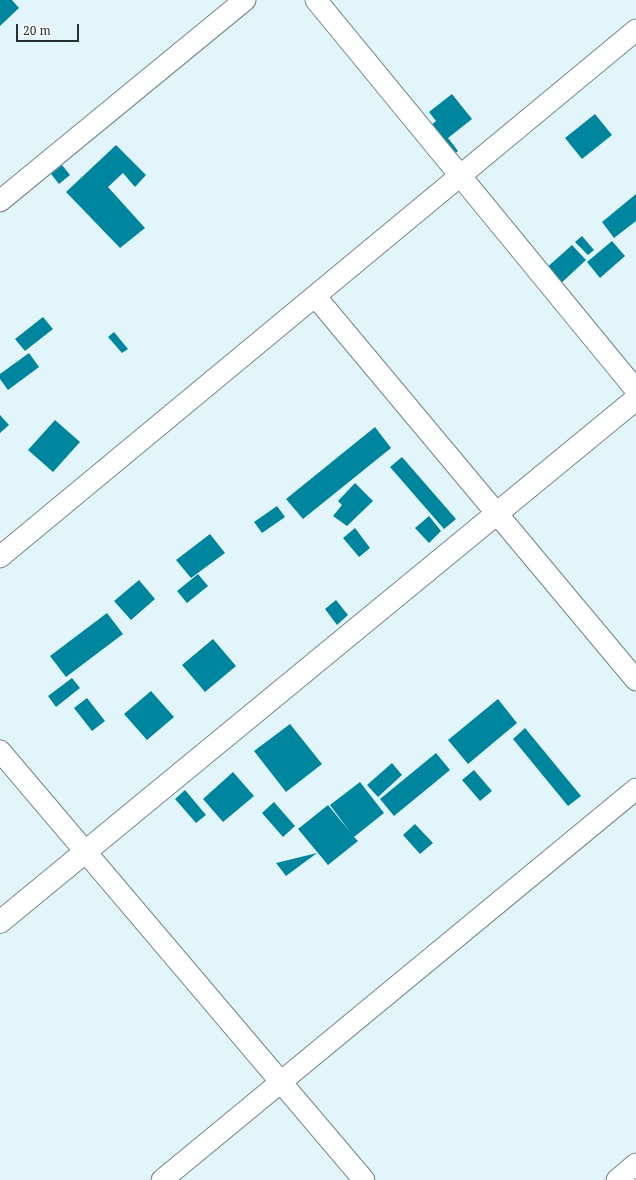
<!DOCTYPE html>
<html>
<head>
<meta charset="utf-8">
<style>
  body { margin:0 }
  #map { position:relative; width:636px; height:1180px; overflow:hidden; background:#e1f5fb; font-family:"Noto Serif",serif }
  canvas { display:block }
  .scale { position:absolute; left:16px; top:24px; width:63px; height:18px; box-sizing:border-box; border:2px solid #262e30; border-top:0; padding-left:5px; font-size:12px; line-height:14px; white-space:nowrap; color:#262e30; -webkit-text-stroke:3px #fff; paint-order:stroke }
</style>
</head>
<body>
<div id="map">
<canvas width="636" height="1180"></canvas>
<div class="scale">20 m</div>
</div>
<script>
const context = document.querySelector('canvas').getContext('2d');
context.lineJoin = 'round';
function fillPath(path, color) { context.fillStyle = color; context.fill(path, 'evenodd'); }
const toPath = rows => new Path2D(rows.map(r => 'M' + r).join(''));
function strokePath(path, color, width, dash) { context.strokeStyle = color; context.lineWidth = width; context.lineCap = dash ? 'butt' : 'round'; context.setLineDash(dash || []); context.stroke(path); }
const building = toPath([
  [0,0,12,0,19,8,0,26],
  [452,94,472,119,448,138,458,151,449,158,426,129,436,121,429,112],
  [595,114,612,135,582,159,565,138],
  [116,145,146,175,135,187,123,173,108,187,145,228,120,248,66,192],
  [62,165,70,175,59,184,51,174],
  [636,194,636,221,614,238,602,222],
  [582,236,594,250,588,255,575,242],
  [612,241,625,256,600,278,587,262],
  [572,245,586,260,557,287,543,271],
  [43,317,53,329,25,351,15,339],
  [114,332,128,349,122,353,108,337],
  [29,353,39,367,8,390,0,379,0,374],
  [0,415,9,425,0,433],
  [55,420,80,442,53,472,28,450],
  [375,427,391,448,303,519,286,499],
  [402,457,456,519,444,529,390,467],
  [355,483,373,501,347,526,333,516,342,505,338,501],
  [277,506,285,517,262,533,254,522],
  [429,516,441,531,429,543,415,528],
  [355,528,370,548,359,557,343,538],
  [210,534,225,553,191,578,176,560],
  [198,574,208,586,187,603,177,591],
  [139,580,155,599,131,620,114,601],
  [336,600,348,615,337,625,325,609],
  [107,613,123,634,66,677,50,656],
  [213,639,236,666,205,692,182,665],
  [72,678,80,688,56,707,48,696],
  [151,691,174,717,147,740,124,714],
  [87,698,105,721,92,731,74,708],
  [498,699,517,723,468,764,448,740],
  [290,724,322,764,286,792,254,751],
  [525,728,581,796,568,806,513,739],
  [436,753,450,770,394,816,380,799],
  [392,763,402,775,378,797,367,785],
  [474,770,492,791,480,801,462,780],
  [233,772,254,796,223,822,203,799],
  [360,782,384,813,354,837,358,841,328,865,298,829,328,805,350,832,330,805],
  [185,790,206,815,196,823,175,799],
  [274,802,295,826,283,837,262,813],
  [415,824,433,843,420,854,403,835],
  [317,853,286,876,276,863]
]);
const minor = toPath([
  [316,0,636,390],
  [0,201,245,0],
  [315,296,636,680],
  [0,557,636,30],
  [0,751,364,1180],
  [162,1180,636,789],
  [617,1180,636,1164]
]);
const tertiary = toPath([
  [0,922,636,399]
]);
fillPath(building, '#00859f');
strokePath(minor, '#74868b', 23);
strokePath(tertiary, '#74868b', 24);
strokePath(minor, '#fff', 21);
strokePath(tertiary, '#fff', 22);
</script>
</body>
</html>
